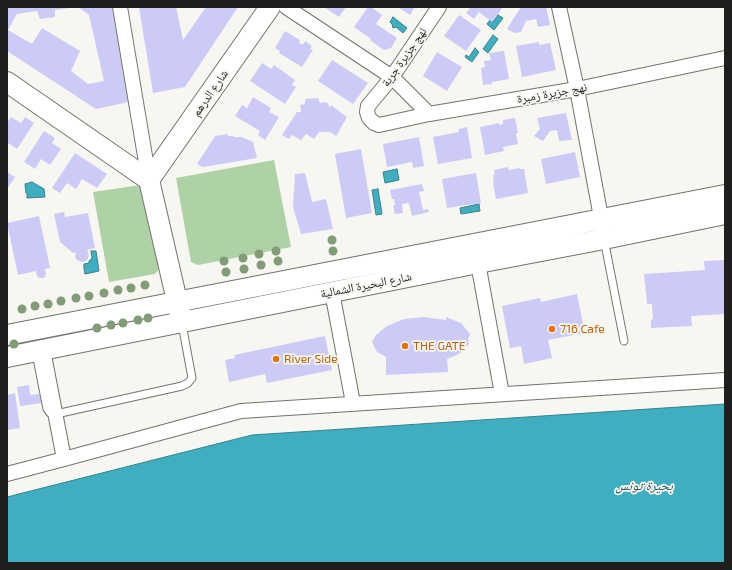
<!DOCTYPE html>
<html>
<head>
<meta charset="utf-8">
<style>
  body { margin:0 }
  #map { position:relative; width:732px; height:570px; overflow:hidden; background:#f7f6f0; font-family:"Exo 2",sans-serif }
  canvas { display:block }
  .frame { position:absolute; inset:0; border:8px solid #201f1d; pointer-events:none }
</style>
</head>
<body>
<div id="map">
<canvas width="732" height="570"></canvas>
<div class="frame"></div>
</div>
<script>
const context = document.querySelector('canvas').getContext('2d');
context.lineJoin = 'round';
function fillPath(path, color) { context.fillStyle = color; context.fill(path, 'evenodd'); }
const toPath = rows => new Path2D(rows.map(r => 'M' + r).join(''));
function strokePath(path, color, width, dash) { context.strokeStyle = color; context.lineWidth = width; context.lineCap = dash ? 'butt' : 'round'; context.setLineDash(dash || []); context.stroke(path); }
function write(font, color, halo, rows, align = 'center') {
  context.font = font + ' "Exo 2","Noto Naskh Arabic",sans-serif'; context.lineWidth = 3.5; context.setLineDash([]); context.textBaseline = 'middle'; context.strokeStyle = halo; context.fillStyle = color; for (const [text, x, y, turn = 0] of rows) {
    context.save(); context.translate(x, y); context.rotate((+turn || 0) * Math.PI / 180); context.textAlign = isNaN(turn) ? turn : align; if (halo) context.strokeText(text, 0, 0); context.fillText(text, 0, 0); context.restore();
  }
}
const green = toPath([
  [274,160,291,247,198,265,191,262,176,178],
  [141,185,159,269,155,274,109,282,93,192]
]);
const water = toPath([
  [498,15,503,18,494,30,487,24,490,20,493,22,498,15],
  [393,17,407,28,403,33,396,27,393,28,392,24,390,22,393,17],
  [493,35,498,39,488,53,483,49,493,35],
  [475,48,479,52,472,62,465,57,466,55,469,57,475,48],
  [397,169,399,180,385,183,383,172,397,169],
  [32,182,44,189,45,197,27,198,27,193,26,193,25,184,32,182],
  [378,189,382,214,376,215,372,190,378,189],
  [479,204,480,211,461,214,460,208,479,204],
  [91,251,96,251,99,271,85,274,84,269,84,264,89,263,89,261,92,258,91,251],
  [725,404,725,563,7,563,7,497,252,435,725,404]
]);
const building = toPath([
  [7,7,70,7,70,8,55,10,55,17,40,19,37,11,17,14,8,30,32,44,42,28,80,51,71,71,88,84,104,81,89,15,78,7,112,7,133,101,96,109,7,51],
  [139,7,176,7,183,40,206,7,238,7,185,87,153,93],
  [324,7,346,7,339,17],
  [368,7,371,7,382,15,376,24,397,38,391,48,384,50,370,40,371,39,354,27],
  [398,7,415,7,410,15],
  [471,7,503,7,492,22,479,12,474,19,466,13],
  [521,7,546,7,550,25,538,27,536,19,526,21,521,32,514,33,507,29],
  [459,15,481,30,466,51,444,36],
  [285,31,300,40,299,43,303,45,305,41,312,46,310,49,313,50,302,67,279,53,280,51,275,48],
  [539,42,539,45,550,43,556,70,522,77,516,46],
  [504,51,509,79,492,82,492,84,483,85,481,68,485,67,484,61,491,60,489,53],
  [437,52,462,67,447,91,423,76],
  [332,60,368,83,353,104,318,81],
  [262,63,271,69,274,65,295,80,292,85,296,87,285,104,250,81],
  [253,97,271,108,269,112,279,117,265,140,258,135,260,131,235,116,242,105,247,108],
  [318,98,320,103,327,102,330,108,331,105,347,117,336,136,330,132,319,132,314,139,306,134,301,140,292,135,289,139,282,135,297,112,301,112,300,105,305,104,305,99],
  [566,113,572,140,559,141,557,130,550,131,543,141,534,136,540,129,537,118],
  [11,117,21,123,25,117,34,123,17,149,8,143,7,145,7,123],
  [515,118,518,133,516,133,518,144,503,147,504,151,485,155,480,127,499,123,499,125,503,124,503,120],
  [467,127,472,158,438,164,433,137,459,132,459,129],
  [44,131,55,138,52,143,61,149,50,165,41,159,35,169,24,162],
  [228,134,228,136,233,136,234,137,242,137,253,142,257,158,203,167,197,164,215,136],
  [419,137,424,166,413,168,412,162,387,167,383,144],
  [361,149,372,213,346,218,335,154],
  [575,152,580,177,546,184,541,159],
  [75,153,107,174,97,188,82,179,76,189,67,183,60,193,52,188],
  [508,167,509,170,520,168,520,169,524,169,528,193,496,199,493,183,494,183,493,175,495,174,494,170],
  [7,172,15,177,7,189],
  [305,173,312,202,326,199,333,229,301,234,293,207,295,174],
  [476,173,481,203,447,208,442,179],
  [422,184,424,191,419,192,423,210,428,209,429,212,412,216,409,203,402,204,403,213,395,214,393,205,395,205,394,199,392,199,390,190],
  [64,212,65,217,88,213,95,248,87,250,89,255,88,258,86,261,82,262,77,260,75,257,76,252,73,253,60,242,54,214],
  [39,216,50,268,45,269,46,274,45,277,42,278,40,278,37,276,36,271,18,275,7,223],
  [725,260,725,314,691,316,692,326,651,328,651,320,653,319,652,304,647,304,644,274,705,270,704,261],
  [577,294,585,333,548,340,552,358,524,364,521,346,510,348,502,306,540,298,541,302],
  [423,317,446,320,446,317,461,323,470,334,468,339,469,344,459,354,447,359,448,372,386,375,386,357,377,352,372,342,376,335,387,326,404,319],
  [325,336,332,370,267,383,265,374,229,382,225,360,235,358,234,355],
  [29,385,30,395,40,394,42,403,20,406,17,387],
  [15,393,20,428,7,430,7,395]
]);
const lane = toPath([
  [604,239,624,341],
  [36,353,47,409,50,413,56,414,182,386,188,383,192,378,182,324]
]);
const street = toPath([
  [120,7,149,180],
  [286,7,392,77,429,114],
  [439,7,392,77,368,106,367,112,369,118,374,123,379,125,429,114,577,89,725,58],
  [559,7,577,89,603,228],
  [478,263,502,394],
  [332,292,353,403],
  [43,350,64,459],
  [7,474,64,459,241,411,725,380]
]);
const secondary = toPath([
  [7,82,149,180,180,314],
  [149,180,270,7],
  [7,335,725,195],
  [7,357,478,263,604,239,725,214]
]);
const trees = [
  [332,240],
  [276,251],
  [333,251],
  [259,254],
  [243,258],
  [224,261],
  [278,261],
  [261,265],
  [244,269],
  [226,272],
  [145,285],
  [131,288],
  [118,290],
  [104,293],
  [89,296],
  [76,298],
  [61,301],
  [48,304],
  [35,306],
  [22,309],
  [148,318],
  [138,320],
  [123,323],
  [111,325],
  [97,328],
  [14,344]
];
const markers = [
  [552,329,4,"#e8710a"],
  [405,346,4,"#e8710a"],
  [276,359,4,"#e8710a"]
];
const streetNames = [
  ["نهج جزيرة جربة",404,57,-55],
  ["شارع الدرهم",210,93,-55],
  ["نهج جزيرة زمبرة",552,93,-10],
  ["شارع البحيرة الشمالية",366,285,-11]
];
const foodNames = [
  ["716 Cafe",560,329],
  ["THE GATE",413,346],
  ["River Side",284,359]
];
const waterNames = [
  ["بحيرة تونس",644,486]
];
fillPath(green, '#aed2a6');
fillPath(water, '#3faec0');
strokePath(water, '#36838f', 1);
fillPath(building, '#cccbf7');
strokePath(lane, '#74736d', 9);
strokePath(street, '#74736d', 16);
strokePath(secondary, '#74736d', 22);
strokePath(lane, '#fff', 7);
strokePath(street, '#fff', 14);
strokePath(secondary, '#fff', 20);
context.fillStyle = '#829c78';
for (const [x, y] of trees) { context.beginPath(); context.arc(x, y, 4.5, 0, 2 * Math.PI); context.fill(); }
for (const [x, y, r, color] of markers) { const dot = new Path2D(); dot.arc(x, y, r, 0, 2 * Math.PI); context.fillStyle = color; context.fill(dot); strokePath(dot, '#f7f6f0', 1.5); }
write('12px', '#201f1d', '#f7f6f0', streetNames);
write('12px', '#c56008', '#f7f6f0', foodNames, 'left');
write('italic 13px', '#225159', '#f7f6f0', waterNames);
</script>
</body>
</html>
